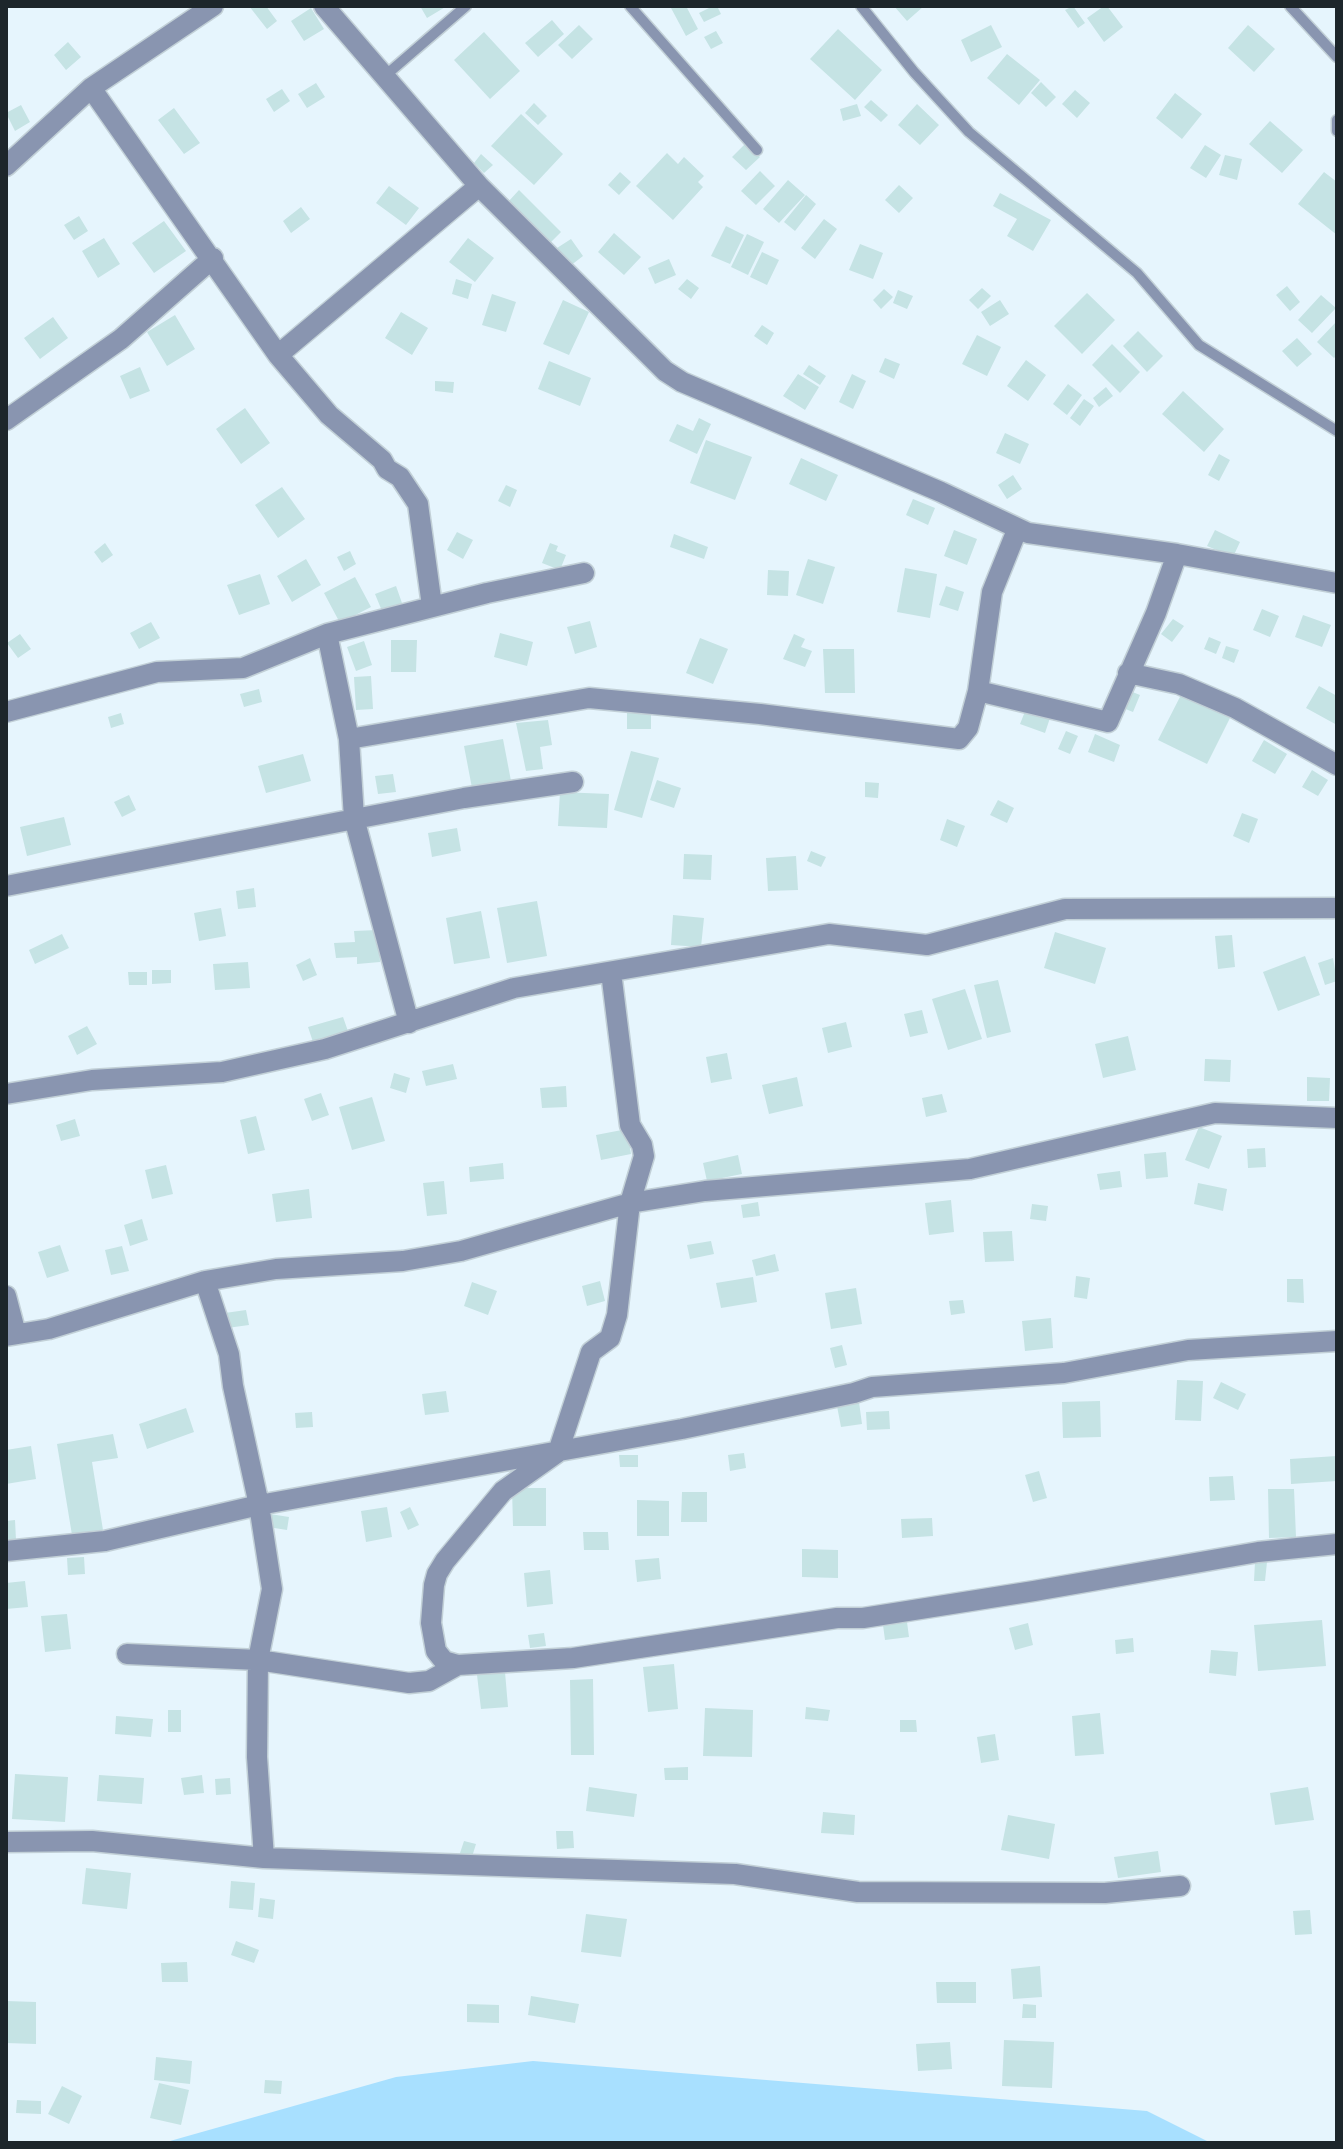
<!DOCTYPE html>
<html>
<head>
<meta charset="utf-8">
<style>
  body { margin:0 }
  #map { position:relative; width:1343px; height:2149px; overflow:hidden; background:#e6f5fd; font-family:Bitter,serif }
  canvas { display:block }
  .frame { position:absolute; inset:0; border:8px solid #1d262b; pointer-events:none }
</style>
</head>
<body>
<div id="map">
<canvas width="1343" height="2149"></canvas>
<div class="frame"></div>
</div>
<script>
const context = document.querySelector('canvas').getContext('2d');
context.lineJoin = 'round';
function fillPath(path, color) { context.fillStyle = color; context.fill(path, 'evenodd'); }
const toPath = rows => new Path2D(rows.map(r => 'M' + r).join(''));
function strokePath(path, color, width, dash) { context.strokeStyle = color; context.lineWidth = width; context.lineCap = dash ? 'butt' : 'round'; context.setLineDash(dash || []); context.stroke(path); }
const green = toPath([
  [533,2061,1147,2111,1211,2143,163,2143,396,2077]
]);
const building = toPath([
  [249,6,266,6,277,21,267,29],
  [420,6,447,6,427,18],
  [674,6,686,6,698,29,686,36,671,8],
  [713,6,717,6,721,14,704,22,699,13],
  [894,6,924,6,907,21],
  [1073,6,1085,23,1078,28,1065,10],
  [1104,6,1107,6,1123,27,1104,42,1087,18],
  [311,8,324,29,304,41,291,21],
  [552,20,564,34,538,57,525,43],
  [579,25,593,39,572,59,558,45],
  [991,25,1002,47,971,62,961,40],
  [1248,25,1275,49,1254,72,1228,48],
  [838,29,882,70,855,100,810,59],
  [716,31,723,43,711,49,704,37],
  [484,32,520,71,490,99,454,60],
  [68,42,81,57,66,70,54,55],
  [1007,54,1040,80,1019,105,987,78],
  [1041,82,1056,97,1046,107,1031,93],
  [316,83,325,97,307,108,298,94],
  [282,89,290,101,274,112,266,99],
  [1075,90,1090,103,1077,118,1062,104],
  [1175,93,1202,114,1182,139,1156,118],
  [871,100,888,115,881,122,864,107],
  [534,103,547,116,538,125,525,113],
  [857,104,861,116,843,121,840,109],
  [917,104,939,125,920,145,898,125],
  [21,105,30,122,15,131,6,113],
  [174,108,200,143,184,154,158,120],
  [521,114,563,154,534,185,491,146],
  [1270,121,1303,150,1282,173,1249,144],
  [746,143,760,157,746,170,732,157],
  [1205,145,1221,155,1206,178,1190,168],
  [667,153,678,164,684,157,704,176,698,182,703,187,673,220,636,186],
  [481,154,493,165,484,173,474,163],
  [1225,155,1242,159,1237,180,1219,175],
  [760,171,775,186,756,205,741,191],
  [620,172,631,182,619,195,608,185],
  [1324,172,1337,182,1337,235,1298,204],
  [788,180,805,195,779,223,763,209],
  [899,185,913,198,899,213,885,200],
  [389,186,419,208,406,225,376,203],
  [519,190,561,232,550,243,508,202],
  [1000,193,1051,220,1033,251,1007,236,1017,219,993,206],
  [806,195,816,204,795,231,784,222],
  [301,207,310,219,291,233,283,221],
  [79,216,88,231,74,240,64,225],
  [824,219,837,229,815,259,801,248],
  [164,221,186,251,154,273,132,243],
  [726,226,744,235,730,264,711,256],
  [614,233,641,257,624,275,598,252],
  [747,234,764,242,748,275,731,267],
  [104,238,120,264,98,278,82,251],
  [468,238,494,258,475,282,449,262],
  [571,239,583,256,570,266,557,248],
  [860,244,883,253,873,279,849,270],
  [762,252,779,260,767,285,750,277],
  [669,259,676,275,655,284,648,268],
  [456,279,472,284,468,299,452,294],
  [687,279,699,288,691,299,678,289],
  [1287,286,1300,302,1290,311,1276,295],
  [982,288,991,296,978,309,969,300],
  [884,289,893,297,881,309,873,300],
  [898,290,913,296,907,309,893,303],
  [1087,293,1115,320,1082,354,1054,326],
  [492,294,516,302,506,332,482,325],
  [1321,295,1336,308,1312,333,1298,320],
  [563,300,589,312,569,355,543,344],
  [1000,300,1009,314,990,326,981,312],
  [401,312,428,328,412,355,385,338],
  [175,315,195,349,167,366,147,332],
  [53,317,68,338,40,359,24,338],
  [1337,321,1337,355,1334,358,1317,342],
  [762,325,774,333,767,345,754,336],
  [1138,331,1163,356,1147,372,1123,346],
  [977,335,1001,347,987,376,962,364],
  [1297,338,1312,354,1297,367,1282,351],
  [1112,344,1140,372,1120,393,1092,365],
  [885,358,900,364,894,379,879,372],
  [1026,360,1046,375,1028,401,1007,386],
  [549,361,591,378,580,406,538,389],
  [809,365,826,376,820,385,803,374],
  [140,367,150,391,130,399,120,376],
  [798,374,819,387,805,410,783,396],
  [852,374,866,381,853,409,839,402],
  [435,381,454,382,453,393,435,391],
  [1068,384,1082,395,1067,415,1053,404],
  [1106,387,1113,396,1099,407,1093,398],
  [1183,391,1224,429,1204,452,1162,414],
  [1084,399,1094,406,1080,426,1070,418],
  [245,408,270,443,241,464,216,429],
  [699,418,711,424,697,454,669,441,677,424,693,431],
  [1005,433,1029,444,1020,464,996,453],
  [706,440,752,457,735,500,690,483],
  [1219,454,1230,460,1219,481,1208,475],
  [801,458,838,475,826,501,789,484],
  [1013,475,1022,489,1007,499,998,485],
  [506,485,517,490,510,507,498,501],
  [282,487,305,519,278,538,255,505],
  [913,499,935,508,928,525,906,515],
  [954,530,977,539,967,565,944,556],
  [1215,530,1240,542,1233,557,1207,546],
  [457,532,473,540,463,559,447,550],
  [674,534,708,547,704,559,670,547],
  [105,543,113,555,102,563,94,552],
  [550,543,558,546,556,551,566,555,560,570,542,563],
  [350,551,356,564,344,571,337,557],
  [306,559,321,585,292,602,277,576],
  [808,559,835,567,823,604,796,595],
  [905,568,937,574,930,618,897,612],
  [768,570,789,571,788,596,767,595],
  [260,574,270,604,239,615,227,585],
  [355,577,371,607,340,623,324,593],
  [396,586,402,603,382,611,375,594],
  [946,586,964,592,958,611,939,605],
  [1262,609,1279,616,1270,637,1253,630],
  [1303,615,1331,625,1322,647,1295,637],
  [1173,619,1184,626,1172,642,1161,634],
  [590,621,597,647,575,654,567,627],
  [151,622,160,638,139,649,130,633],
  [500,633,533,642,527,666,494,657],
  [20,634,31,649,18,658,7,643],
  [794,634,805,639,801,647,812,651,805,667,783,659],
  [1209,637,1221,642,1216,654,1204,649],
  [700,638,728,649,713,684,686,673],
  [391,640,417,640,416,672,391,672],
  [364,641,372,665,356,671,347,647],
  [1226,646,1239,650,1234,663,1222,658],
  [823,649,854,649,855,693,825,693],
  [371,676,373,709,356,710,354,677],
  [1319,686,1337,696,1337,725,1306,708],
  [259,689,262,702,244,707,240,694],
  [1130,691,1140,695,1133,712,1123,708],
  [1183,691,1231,716,1207,764,1158,740],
  [1026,709,1050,718,1045,733,1020,724],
  [627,711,651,711,651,729,627,729],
  [121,713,124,724,111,728,108,717],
  [548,720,552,745,540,747,543,769,526,771,516,723],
  [1066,731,1078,736,1070,754,1058,749],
  [1095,734,1120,745,1114,762,1088,752],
  [503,739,511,781,472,788,464,746],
  [1264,740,1287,754,1275,774,1252,761],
  [631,751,659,758,642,818,614,810],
  [303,754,311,781,266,793,258,766],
  [1312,770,1328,780,1318,796,1302,787],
  [393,774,396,792,378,794,375,776],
  [657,780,681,788,674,808,650,800],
  [865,782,879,783,878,798,865,797],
  [560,792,609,794,607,828,558,826],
  [129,795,136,810,122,817,114,802],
  [998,800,1014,808,1007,823,990,815],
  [1242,813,1258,819,1249,843,1233,836],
  [64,817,71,845,27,856,20,827],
  [947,819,965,826,957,847,940,840],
  [457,828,461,851,432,857,428,833],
  [811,851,826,857,821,867,807,861],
  [684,854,712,855,711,880,683,879],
  [796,856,798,890,768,891,766,858],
  [254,888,256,907,238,909,236,891],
  [537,901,547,956,507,963,497,908],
  [221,908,226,936,199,941,194,913],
  [481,911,490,958,454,964,446,918],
  [673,915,704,918,701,947,671,945],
  [378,930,380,962,357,964,357,957,336,958,334,943,355,942,354,931],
  [1055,932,1106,948,1095,984,1044,968],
  [62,934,69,948,35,964,29,950],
  [1232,935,1235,967,1218,969,1215,936],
  [1305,956,1320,995,1278,1011,1263,972],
  [310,958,317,975,303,981,296,965],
  [1333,958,1337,981,1325,985,1318,963],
  [248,962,250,988,215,990,213,964],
  [152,970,171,970,171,983,152,984],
  [128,972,147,972,147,985,129,985],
  [998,980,1011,1032,987,1038,974,985],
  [965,989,982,1039,948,1050,932,999],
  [922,1010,928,1033,910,1037,904,1014],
  [343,1017,349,1034,314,1045,308,1027],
  [846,1022,852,1047,828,1053,822,1028],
  [87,1026,97,1044,77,1055,68,1036],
  [1128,1036,1136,1070,1103,1078,1095,1044],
  [727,1053,732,1079,711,1083,706,1057],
  [1205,1059,1231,1060,1230,1082,1204,1081],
  [453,1064,457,1079,426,1086,422,1071],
  [394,1073,410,1078,406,1093,390,1088],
  [797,1077,803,1106,769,1114,762,1085],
  [1307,1077,1330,1078,1329,1101,1307,1101],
  [566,1086,567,1107,542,1108,540,1088],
  [321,1093,329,1115,312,1121,304,1099],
  [942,1094,947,1112,926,1117,922,1098],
  [372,1097,385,1141,352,1150,339,1107],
  [256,1116,265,1150,248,1154,240,1120],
  [75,1119,80,1136,61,1141,56,1125],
  [1199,1127,1222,1136,1209,1169,1185,1160],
  [627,1129,631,1154,601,1160,596,1135],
  [1265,1148,1266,1167,1248,1168,1247,1149],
  [1166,1152,1168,1177,1146,1179,1144,1154],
  [738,1155,742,1174,707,1181,703,1163],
  [503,1163,504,1179,470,1182,469,1167],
  [166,1165,173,1194,152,1199,145,1170],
  [1120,1171,1122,1187,1100,1190,1097,1174],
  [444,1181,447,1214,427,1216,423,1183],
  [1198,1183,1227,1189,1223,1211,1194,1204],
  [309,1189,312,1218,276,1222,272,1194],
  [951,1200,954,1232,929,1235,925,1203],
  [758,1202,760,1216,743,1218,741,1205],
  [1032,1204,1048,1206,1046,1221,1030,1219],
  [142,1219,148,1240,130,1246,124,1225],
  [1012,1231,1014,1261,985,1262,983,1232],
  [711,1241,714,1254,690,1259,687,1245],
  [60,1245,69,1271,47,1278,38,1252],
  [122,1246,129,1271,111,1275,105,1250],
  [775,1254,779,1271,756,1276,752,1260],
  [1076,1276,1090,1278,1087,1299,1074,1297],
  [753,1277,757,1302,721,1308,716,1283],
  [1287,1279,1303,1279,1304,1303,1287,1302],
  [600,1281,605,1301,587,1306,582,1286],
  [472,1282,497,1291,488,1315,464,1306],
  [856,1288,862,1324,831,1329,825,1293],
  [963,1300,965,1313,951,1315,949,1301],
  [246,1310,249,1325,227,1328,225,1313],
  [1051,1318,1053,1348,1025,1351,1022,1321],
  [842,1345,847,1365,835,1368,830,1348],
  [1177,1380,1203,1381,1201,1421,1175,1420],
  [1221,1382,1246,1394,1238,1410,1213,1398],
  [446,1391,449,1412,425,1415,422,1394],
  [1100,1401,1101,1437,1063,1438,1062,1402],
  [859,1402,862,1424,841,1427,837,1406],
  [186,1408,194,1432,147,1449,139,1424],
  [889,1411,890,1429,867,1430,866,1412],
  [312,1412,313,1427,296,1428,295,1413],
  [113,1434,118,1458,92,1462,103,1530,72,1535,57,1444],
  [31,1446,36,1479,6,1484,6,1450],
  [744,1453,746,1468,730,1471,728,1455],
  [619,1455,638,1455,638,1467,620,1467],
  [1337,1456,1337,1481,1291,1484,1290,1459],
  [1039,1471,1047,1498,1033,1502,1025,1475],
  [1233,1476,1235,1500,1210,1501,1209,1477],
  [512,1488,546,1488,546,1526,513,1526],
  [1268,1489,1294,1489,1296,1537,1269,1538],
  [682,1492,707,1492,707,1522,681,1522],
  [637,1500,669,1501,669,1536,637,1536],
  [387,1507,392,1537,366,1542,361,1511],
  [410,1507,419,1525,408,1530,400,1512],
  [270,1514,289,1517,287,1530,268,1527],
  [932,1518,933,1536,902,1538,901,1519],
  [15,1520,16,1540,6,1540,6,1521],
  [583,1532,608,1532,609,1550,584,1550],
  [802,1549,838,1550,838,1578,802,1577],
  [84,1557,85,1574,68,1575,67,1558],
  [659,1558,661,1579,637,1582,635,1560],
  [1255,1562,1267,1562,1265,1581,1254,1581],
  [550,1570,553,1604,527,1607,524,1573],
  [25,1581,28,1607,6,1609,6,1583],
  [67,1614,71,1649,45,1652,41,1616],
  [1322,1620,1326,1666,1258,1671,1254,1625],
  [907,1622,909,1637,885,1640,883,1625],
  [1028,1623,1033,1645,1015,1650,1009,1628],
  [544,1633,546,1646,530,1648,528,1635],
  [1133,1638,1134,1652,1116,1654,1115,1640],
  [1211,1650,1238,1652,1236,1676,1209,1673],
  [674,1664,678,1709,648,1712,643,1667],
  [505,1672,508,1707,481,1709,477,1675],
  [593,1679,594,1755,571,1755,570,1680],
  [806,1707,830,1710,828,1721,805,1719],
  [705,1708,753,1710,752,1757,703,1756],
  [168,1710,181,1710,181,1732,168,1732],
  [1100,1713,1104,1754,1075,1756,1072,1716],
  [116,1716,153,1719,151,1737,115,1734],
  [900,1720,916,1720,917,1732,900,1732],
  [995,1734,999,1760,981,1763,977,1737],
  [688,1767,688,1780,665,1780,664,1768],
  [15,1774,68,1777,65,1822,12,1819],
  [99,1775,144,1778,142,1804,97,1801],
  [202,1775,204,1793,184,1795,181,1778],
  [230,1778,231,1794,216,1795,215,1779],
  [589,1787,637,1794,634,1817,586,1811],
  [1308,1787,1314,1820,1275,1825,1270,1793],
  [823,1812,855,1815,854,1835,821,1833],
  [1008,1815,1055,1824,1049,1859,1001,1850],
  [556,1831,573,1831,574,1848,557,1849],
  [464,1841,476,1844,471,1860,459,1856],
  [1158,1851,1161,1872,1118,1878,1114,1857],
  [86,1868,131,1873,127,1909,82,1904],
  [231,1881,255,1883,253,1910,229,1908],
  [260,1898,275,1900,273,1919,258,1917],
  [1310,1910,1312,1934,1295,1935,1293,1911],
  [586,1914,627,1919,621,1957,581,1952],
  [236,1941,259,1950,254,1963,231,1955],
  [187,1962,188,1982,162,1982,161,1963],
  [1040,1966,1042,1997,1013,1999,1011,1969],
  [936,1982,976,1982,976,2003,937,2003],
  [531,1996,579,2004,575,2023,528,2015],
  [6,2001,36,2002,36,2044,6,2043],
  [467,2004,499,2005,499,2023,467,2022],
  [1023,2004,1036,2005,1036,2018,1022,2018],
  [1004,2040,1054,2042,1052,2088,1002,2086],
  [950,2042,952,2069,918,2071,916,2044],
  [156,2057,192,2061,190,2084,154,2080],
  [265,2080,282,2081,281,2094,264,2093],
  [159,2083,189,2090,181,2125,150,2118],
  [62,2086,82,2096,69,2124,48,2114],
  [17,2100,41,2101,41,2114,16,2113]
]);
const service = toPath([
  [630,6,757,150],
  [861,6,914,72,969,132,1137,273,1199,345,1337,431],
  [1290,6,1337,57],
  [386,75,466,6],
  [1337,120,1337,131]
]);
const minor = toPath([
  [324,6,479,186,665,371,682,382,941,492,1028,533,1177,554,1337,583],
  [91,88,278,355,329,415,382,460,387,469,400,477,418,504,432,606],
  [6,166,91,88,213,6],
  [278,355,479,186],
  [6,420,121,339,213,258],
  [327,634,349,739,354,818,409,1023],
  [1128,673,1179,684,1235,708,1337,765],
  [978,691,1108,722,1156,613,1177,554],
  [6,712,157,672,243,668,327,634,487,593,584,573],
  [349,739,589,698,760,714,959,739,968,728,978,691,992,592,1017,530],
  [6,886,464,798,573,782],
  [6,1094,92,1080,222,1072,325,1049,514,988,829,934,927,945,1065,909,1337,908],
  [205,1281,229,1354,233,1386,259,1505,272,1589,258,1660,257,1757,264,1858],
  [6,1296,16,1334],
  [6,1336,49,1329,205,1281,276,1269,403,1261,461,1251,630,1203,705,1191,970,1169,1215,1113,1337,1118],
  [6,1551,105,1541,259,1505,682,1429,854,1393,872,1387,1064,1373,1188,1350,1337,1341],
  [127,1654,258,1660,409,1683,429,1681,458,1665,573,1658,837,1618,863,1618,1034,1591,1258,1552,1337,1544],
  [458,1665,444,1661,436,1651,431,1623,434,1585,437,1574,445,1561,503,1491,558,1452,591,1352,610,1338,617,1315,630,1203,644,1156,642,1145,630,1125,611,972],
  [6,1842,92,1841,264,1858,735,1874,858,1892,1105,1893,1180,1886]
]);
fillPath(green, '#a8e0ff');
fillPath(building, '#c5e3e4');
strokePath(service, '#c2d0d7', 13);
strokePath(minor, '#c2d0d7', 23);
strokePath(service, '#8995b0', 10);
strokePath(minor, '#8995b0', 20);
</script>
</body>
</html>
